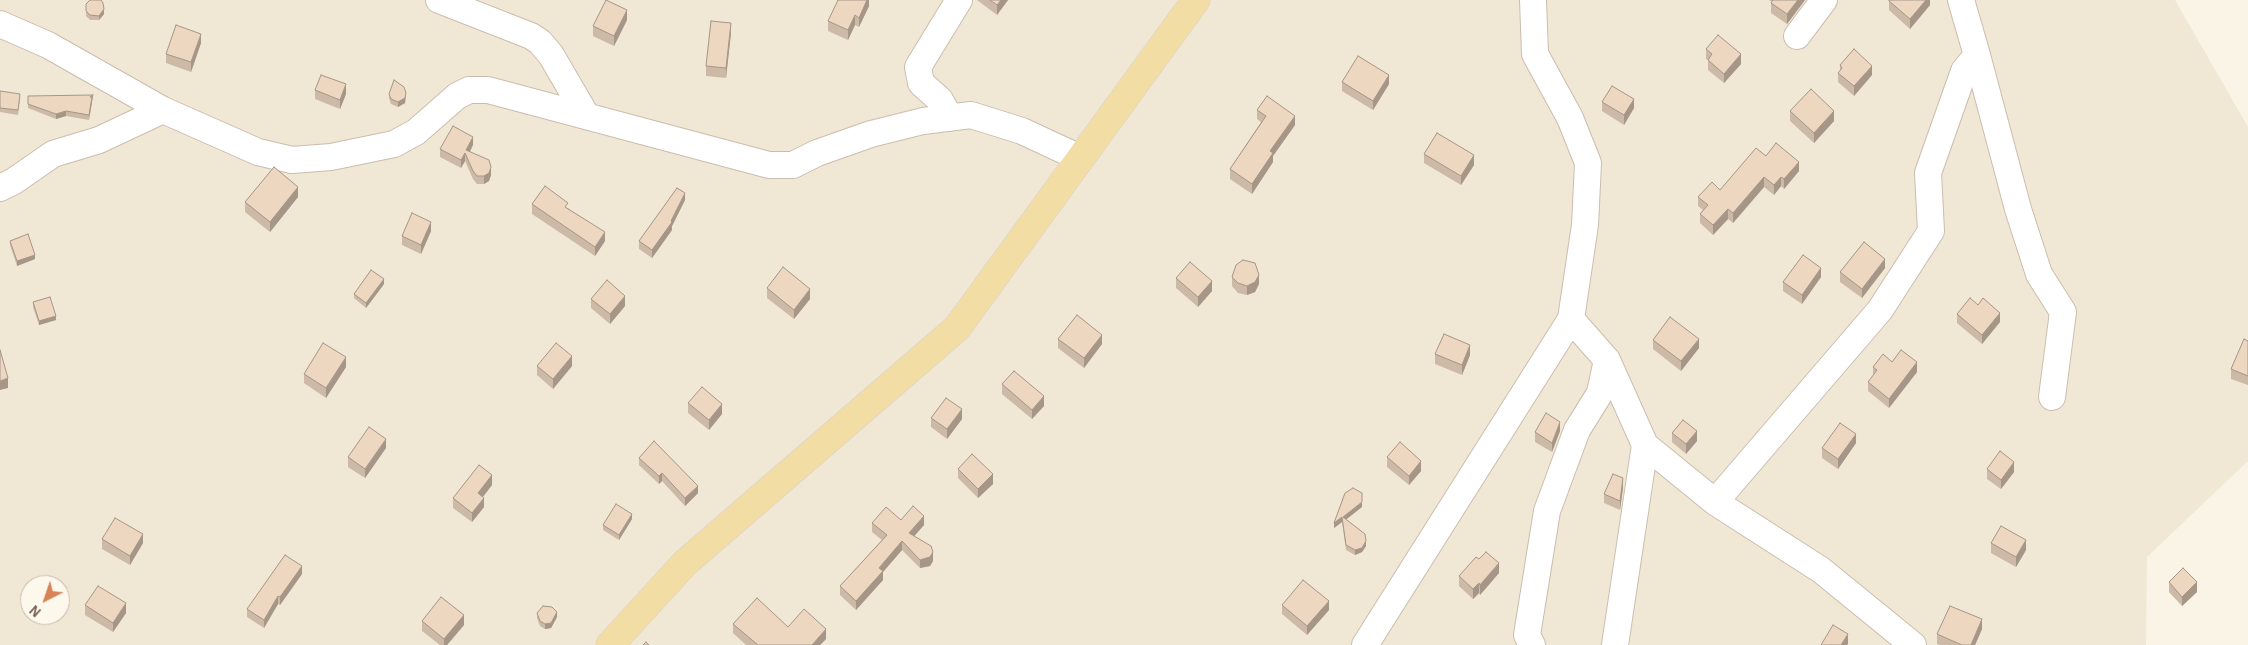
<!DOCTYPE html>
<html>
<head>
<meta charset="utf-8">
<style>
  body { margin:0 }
  #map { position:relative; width:2248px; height:645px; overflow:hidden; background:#faf4e6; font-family:"Alegreya Sans",sans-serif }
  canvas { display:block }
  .north { position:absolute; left:20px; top:575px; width:50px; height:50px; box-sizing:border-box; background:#fdf8ec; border:1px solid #c5baad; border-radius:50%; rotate:221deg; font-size:14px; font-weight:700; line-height:20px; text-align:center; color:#715e4e }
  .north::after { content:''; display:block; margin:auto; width:18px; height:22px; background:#d88258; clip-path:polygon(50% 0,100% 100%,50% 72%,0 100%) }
</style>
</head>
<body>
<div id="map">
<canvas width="2248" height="645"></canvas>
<div class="north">N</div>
</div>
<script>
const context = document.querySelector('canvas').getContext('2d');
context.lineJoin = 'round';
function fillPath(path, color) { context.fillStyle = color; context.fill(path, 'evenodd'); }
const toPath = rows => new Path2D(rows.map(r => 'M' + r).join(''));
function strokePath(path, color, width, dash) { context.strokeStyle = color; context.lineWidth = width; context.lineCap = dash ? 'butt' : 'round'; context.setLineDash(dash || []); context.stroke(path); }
const residential = toPath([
  [0,0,2175,0,2248,127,2248,461,2147,557,2146,645,0,645],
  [30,585,60,585,60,615,30,615]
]);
const minor = toPath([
  [439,0,531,36,540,42,551,55,586,115],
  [1533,0,1535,54,1570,118,1588,163,1585,225,1571,319,1607,360],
  [0,24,48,45,163,110,258,152,292,160,331,157,394,144,416,132,457,96,469,90,488,90,769,165,793,165,817,153,871,134,923,121,971,115,1022,131,1080,158],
  [1797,36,1824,0],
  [1977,55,2018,209,2039,274,2063,312,2052,397],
  [950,118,940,100,921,83,918,67,959,0],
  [0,188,14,181,53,154,99,140,163,110],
  [1715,502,1880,310,1931,231,1928,173,1964,71,1977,55,1961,0],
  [1365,645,1571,319],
  [1532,645,1527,635,1547,511,1577,430,1600,393,1607,360,1645,445,1715,502,1821,570,1913,645],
  [1615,645,1645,445]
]);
const major = toPath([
  [610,645,685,563,957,328,1196,0]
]);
const wall = toPath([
  [869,0,869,6,859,27,855,25,848,40,828,31,828,21],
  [977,0,1008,0,997,15],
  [1769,0,1805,0,1787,24,1771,13,1771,3,1772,2],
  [1930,0,1930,5,1910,29,1889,10,1889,1],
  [86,4,104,14,99,20,90,20,86,16],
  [627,20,614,46,593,36,593,26],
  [731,33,726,78,706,76,706,66],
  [201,43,191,72,166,63,166,54],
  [1706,49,1741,64,1724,83,1708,70,1708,60,1706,59],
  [1840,65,1872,75,1854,96,1838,82,1838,73,1840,71],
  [1342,82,1389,84,1373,110,1342,91],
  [315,90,346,94,340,109,315,99],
  [0,91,20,99,18,115,0,112],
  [389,94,406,97,405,103,398,107,391,104,389,98],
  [93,95,92,102,89,120,66,116,56,119,28,108,28,104],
  [1602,102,1634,108,1624,125,1602,111],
  [1257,110,1295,125,1273,156,1273,162,1252,194,1230,179,1230,169,1261,122,1257,119],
  [1790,111,1834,121,1814,143,1790,121],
  [473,145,470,152,491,175,489,181,484,184,477,184,473,179,465,161,461,168,440,157,440,149],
  [1424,154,1474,165,1461,185,1424,163],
  [1766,156,1799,171,1784,189,1781,186,1774,195,1764,187,1733,223,1728,219,1713,235,1700,223,1700,214,1703,210,1698,206,1698,197,1720,190],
  [298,197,270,232,245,212,245,202],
  [685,200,672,226,672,230,652,258,639,249,639,241],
  [532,204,568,208,605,241,595,256,532,214],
  [431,231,421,254,402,245,402,236],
  [10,241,35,259,17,266,10,245],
  [1885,268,1862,298,1840,282,1840,272],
  [1232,277,1259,284,1255,292,1247,295,1238,293,1232,286],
  [1821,277,1802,304,1783,291,1783,282],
  [1176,278,1212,291,1198,307,1176,288],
  [384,284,366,308,354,298,354,294],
  [767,288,810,299,794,319,767,298],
  [591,299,625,306,610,324,591,308],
  [33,302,56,320,39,325,33,307],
  [1978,305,2000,322,1982,344,1957,323,1957,314],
  [1058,339,1102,344,1084,368,1058,348],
  [1653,340,1699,348,1681,371,1653,349],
  [2248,341,2248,385,2231,379,2231,369],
  [1435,354,1470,355,1462,375,1435,364],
  [537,366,572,366,553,389,537,375],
  [346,367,326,398,304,383,304,374],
  [1873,367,1917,372,1889,408,1868,391,1868,382,1873,376],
  [1002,384,1044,406,1032,419,1002,394],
  [688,403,722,414,709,430,688,413],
  [931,418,962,419,947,439,931,427],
  [1560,431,1552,452,1535,442,1535,432],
  [1672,433,1697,441,1686,454,1672,442],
  [1856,443,1838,469,1822,458,1822,448],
  [386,448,365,478,348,467,348,457],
  [1387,457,1421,471,1409,485,1387,467],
  [639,458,698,493,685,506,662,481,659,484,639,465],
  [958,469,993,484,978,498,958,478],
  [1987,469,2014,472,2001,489,1987,479],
  [492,485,483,497,484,507,472,522,453,508,453,498],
  [1623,488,1620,510,1604,503,1604,494],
  [1362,507,1346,519,1366,546,1362,552,1355,555,1346,550,1342,522,1334,528,1334,523],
  [632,519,619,540,603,530,603,525],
  [901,520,924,525,914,536,933,561,930,566,920,568,902,550,883,572,883,580,856,610,840,595,840,586,882,540,872,532,872,523],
  [102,539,143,543,130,565,102,549],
  [1991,543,2026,550,2016,567,1991,553],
  [1499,573,1480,595,1479,593,1473,599,1459,586,1459,576],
  [302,574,280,605,278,604,264,628,247,617,247,609],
  [2169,582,2197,592,2182,606,2169,592],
  [85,605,126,613,113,632,85,615],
  [1282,605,1329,610,1307,635,1282,614],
  [537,613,557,617,551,628,545,629,540,626,537,618],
  [422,621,464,625,447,645,440,645,422,631],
  [733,624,788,627,826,639,820,645,746,645,733,633],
  [1982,629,1975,645,1940,645,1937,644,1937,634]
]);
const shadedWall = toPath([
  [867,0,869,0,869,6,859,27,859,18],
  [1001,0,1008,0,997,15,997,5],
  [1798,0,1805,0,1787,24,1787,14],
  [1926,0,1930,0,1930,5,1910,29,1910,19],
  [104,9,104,14,99,20,99,16],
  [627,10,627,20,614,46,614,36],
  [855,15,855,25,848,40,848,30],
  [731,23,731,33,726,78,726,68],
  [201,34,201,43,191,72,191,62],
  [1741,54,1741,64,1724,83,1724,74],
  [1872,66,1872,75,1854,96,1854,86],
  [1389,75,1389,84,1373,110,1373,101],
  [346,84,346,94,340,109,340,100],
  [406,93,405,103,398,107,398,102],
  [93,95,92,102,89,120,90,97],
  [1634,99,1634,108,1624,125,1624,115],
  [66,111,66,116,56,119,56,114],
  [1834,111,1834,121,1814,143,1814,133],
  [1295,116,1295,125,1273,156,1273,162,1252,194,1252,184,1270,151],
  [473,137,473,145,466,158,466,150],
  [465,153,465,161,461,168,461,160],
  [1474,155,1474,165,1461,185,1461,176],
  [1799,162,1799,171,1784,189,1784,179],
  [491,167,491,175,489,181,484,184,484,176],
  [1764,177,1764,187,1733,223,1733,213],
  [1781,177,1781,186,1774,195,1774,185],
  [298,187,298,197,270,232,270,222],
  [685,193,685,200,672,226,672,230,652,258,652,250,671,221],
  [1728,209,1728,219,1713,235,1713,225],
  [431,222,431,231,421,254,421,245],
  [605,232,605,241,595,256,595,247],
  [35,255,35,259,17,266,17,261],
  [1885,259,1885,268,1862,298,1862,289],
  [1821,268,1821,277,1802,304,1802,295],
  [1259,275,1259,284,1255,292,1247,295,1247,286],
  [384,279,384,284,366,308,366,303],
  [1212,281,1212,291,1198,307,1198,297],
  [810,289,810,299,794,319,794,310],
  [625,296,625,306,610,324,610,314],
  [2000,313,2000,322,1982,344,1982,335],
  [56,316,56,320,39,325,39,321],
  [1102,335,1102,344,1084,368,1084,358],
  [1699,339,1699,348,1681,371,1681,361],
  [1470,345,1470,355,1462,375,1462,365],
  [572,356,572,366,553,389,553,379],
  [346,357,346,367,326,398,326,388],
  [1917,362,1917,372,1889,408,1889,399],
  [8,378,8,388,0,390,0,381],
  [1044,396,1044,406,1032,419,1032,410],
  [722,404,722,414,709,430,709,420],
  [962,409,962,419,947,439,947,429],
  [1560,422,1560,431,1552,452,1552,443],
  [1697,431,1697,441,1686,454,1686,444],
  [1856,434,1856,443,1838,469,1838,459],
  [386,439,386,448,365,478,365,469],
  [1421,461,1421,471,1409,485,1409,476],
  [2014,462,2014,472,2001,489,2001,480],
  [662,473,662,481,659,484,659,476],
  [993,474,993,484,978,498,978,489],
  [492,475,492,485,478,503,478,493],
  [1623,478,1623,488,1620,510,1620,501],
  [698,486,698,493,685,506,685,498],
  [484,498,484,507,472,522,472,513],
  [1362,502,1362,507,1343,522,1343,517],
  [632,514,632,519,619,540,619,535],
  [924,516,924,525,909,542,909,533],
  [1342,517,1342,522,1334,528,1334,523],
  [143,534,143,543,130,565,130,556],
  [2026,540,2026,550,2016,567,2016,557],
  [902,541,902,550,883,572,883,580,856,610,856,601,879,568],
  [1366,541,1366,546,1362,552,1355,555,1355,550],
  [933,552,933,561,930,566,920,568,920,560],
  [1499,563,1499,573,1480,595,1480,585],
  [302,566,302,574,280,605,280,597],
  [2197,582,2197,592,2182,606,2182,597],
  [1479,583,1479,593,1473,599,1473,589],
  [278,596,278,604,264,628,264,620],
  [1329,601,1329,610,1307,635,1307,626],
  [126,603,126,613,113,632,113,623],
  [557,612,557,617,551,628,545,629,545,624],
  [464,615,464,625,447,645,444,645,444,639],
  [1982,619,1982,629,1975,645,1971,645],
  [826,629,826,639,820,645,812,645],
  [1848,634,1848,644,1847,645,1841,645]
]);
const building = toPath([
  [90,0,101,0,103,3,104,9,99,16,90,15,86,11,86,4,90,0],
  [606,0,627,10,614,36,593,26,606,0],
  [838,0,867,0,859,18,855,15,848,30,828,21,838,0],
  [990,0,1001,0,997,5,990,0],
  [1773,0,1798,0,1787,14,1771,3,1773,0],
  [1889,0,1926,0,1910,19,1889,1,1889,0],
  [711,21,731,23,726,68,706,66,711,21],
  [176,25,201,34,191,62,166,54,176,25],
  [1718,35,1741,54,1724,74,1708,60,1712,54,1706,49,1718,35],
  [1854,49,1872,66,1854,86,1838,73,1842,68,1840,65,1854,49],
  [1358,56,1389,75,1373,101,1342,82,1358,56],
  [321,75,346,84,340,100,315,90,321,75],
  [394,80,404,87,406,93,405,98,398,102,391,99,389,94,394,80],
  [1612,86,1634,99,1624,115,1602,102,1612,86],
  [1811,89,1834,111,1814,133,1790,111,1811,89],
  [0,91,20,94,18,110,0,108,0,91],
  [93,95,90,97,92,97,89,115,66,111,56,114,28,104,28,96,93,95],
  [1267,96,1295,116,1270,151,1273,153,1252,184,1230,169,1266,116,1257,110,1267,96],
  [453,126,473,137,466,150,489,160,491,167,489,173,484,176,477,176,473,171,465,153,461,160,440,149,453,126],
  [1437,133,1474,155,1461,176,1424,154,1437,133],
  [1776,143,1799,162,1784,179,1781,177,1774,185,1764,177,1733,213,1728,209,1713,225,1700,214,1708,205,1698,197,1712,182,1720,190,1756,148,1766,156,1776,143],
  [274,167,298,187,270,222,245,202,274,167],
  [545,186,568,203,565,207,605,232,595,247,532,204,545,186],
  [677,188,685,193,671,221,672,222,652,250,639,241,677,188],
  [412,213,431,222,421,245,402,236,412,213],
  [28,234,35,255,17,261,10,241,28,234],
  [1864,242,1885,259,1862,289,1840,272,1864,242],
  [1803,255,1821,268,1802,295,1783,282,1803,255],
  [1243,260,1255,263,1259,275,1255,282,1247,286,1238,283,1232,277,1236,265,1243,260],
  [1190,262,1212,281,1198,297,1176,278,1190,262],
  [783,267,810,289,794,310,767,288,783,267],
  [371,270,384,279,366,303,354,294,371,270],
  [607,280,625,296,610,314,591,299,607,280],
  [50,297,56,316,39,321,33,302,50,297],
  [1970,298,1978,305,1983,298,2000,313,1982,335,1957,314,1970,298],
  [1077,315,1102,335,1084,358,1058,339,1077,315],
  [1670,317,1699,339,1681,361,1653,340,1670,317],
  [1444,334,1470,345,1462,365,1435,354,1444,334],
  [2244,339,2248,341,2248,376,2231,369,2244,339],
  [323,343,346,357,326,388,304,374,323,343],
  [556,343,572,356,553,379,537,366,556,343],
  [0,350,8,378,0,381,0,350],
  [1901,350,1917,362,1889,399,1868,382,1877,370,1873,367,1883,354,1892,362,1901,350],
  [1014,371,1044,396,1032,410,1002,384,1014,371],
  [702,387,722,404,709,420,688,403,702,387],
  [946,398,962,409,947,429,931,418,946,398],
  [1546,413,1560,422,1552,443,1535,432,1546,413],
  [1683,420,1697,431,1686,444,1672,433,1683,420],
  [1840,423,1856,434,1838,459,1822,448,1840,423],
  [369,427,386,439,365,469,348,457,369,427],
  [654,441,698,486,685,498,662,473,659,476,639,458,654,441],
  [1400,442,1421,461,1409,476,1387,457,1400,442],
  [2000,451,2014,462,2001,480,1987,469,2000,451],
  [972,454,993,474,978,489,958,469,972,454],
  [479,465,492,475,478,493,484,498,472,513,453,498,479,465],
  [1613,474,1623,478,1620,501,1604,494,1613,474],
  [1353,488,1362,493,1362,502,1343,517,1365,534,1366,541,1362,548,1355,550,1346,545,1342,517,1334,523,1345,493,1353,488],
  [616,504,632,514,619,535,603,525,616,504],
  [913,506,924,516,909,533,931,546,933,552,930,557,920,560,902,541,879,568,883,571,856,601,840,586,887,535,872,523,886,507,901,520,913,506],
  [115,518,143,534,130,556,102,539,115,518],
  [2001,526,2026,540,2016,557,1991,543,2001,526],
  [1486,552,1499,563,1480,585,1479,583,1473,589,1459,576,1476,557,1479,559,1486,552],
  [285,555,302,566,280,597,278,596,264,620,247,609,285,555],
  [2183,568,2197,582,2182,597,2169,582,2183,568],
  [1303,580,1329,601,1307,626,1282,605,1303,580],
  [98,586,126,603,113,623,85,605,98,586],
  [441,597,464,615,444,639,422,621,441,597],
  [757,598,788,627,804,609,826,629,812,645,758,645,733,624,757,598],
  [543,606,552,607,557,612,551,623,545,624,540,621,537,613,543,606],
  [1950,606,1982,619,1971,645,1962,645,1937,634,1950,606],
  [1833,625,1848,634,1841,645,1821,645,1833,625],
  [646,642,649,645,643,645,646,642]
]);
fillPath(residential, '#f1e7d5');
strokePath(minor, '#cbbdae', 28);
strokePath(major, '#d7d2cd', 29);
strokePath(minor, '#fff', 26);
strokePath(major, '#f2dea5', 28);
fillPath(wall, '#ccb9a6');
fillPath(shadedWall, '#a69687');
fillPath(building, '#edd7c1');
strokePath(building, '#a69687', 1);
</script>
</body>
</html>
